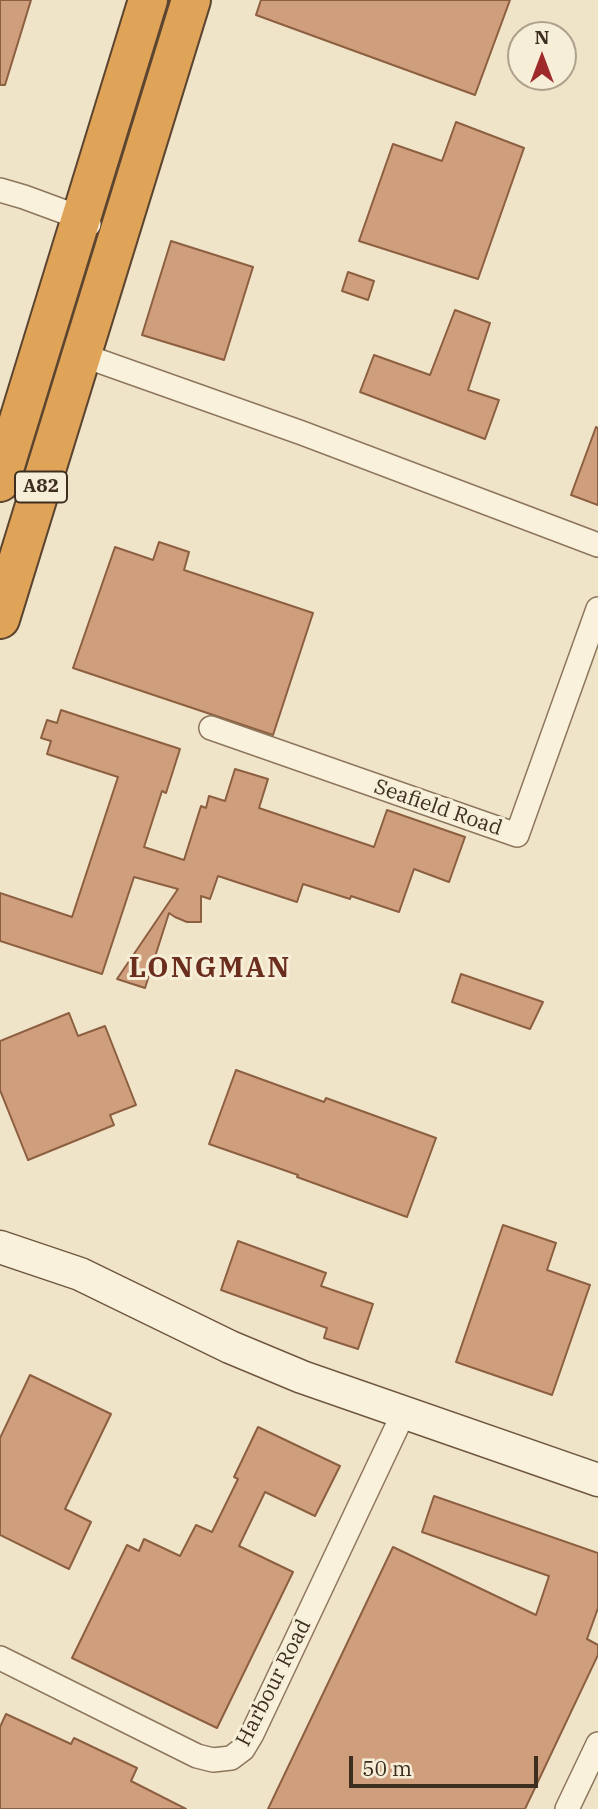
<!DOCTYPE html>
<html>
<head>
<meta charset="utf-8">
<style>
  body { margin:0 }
  #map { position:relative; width:598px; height:1809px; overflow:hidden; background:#f0e4c8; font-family:"IBM Plex Serif",serif }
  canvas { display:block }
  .north { position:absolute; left:507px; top:21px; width:70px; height:70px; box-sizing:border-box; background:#f7eed8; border:2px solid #ada18e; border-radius:50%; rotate:0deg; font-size:19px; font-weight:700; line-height:28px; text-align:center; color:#3d2e20 }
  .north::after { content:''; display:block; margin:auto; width:24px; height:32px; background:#9e2a2b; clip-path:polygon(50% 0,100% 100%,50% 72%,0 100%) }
  .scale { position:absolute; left:349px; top:1756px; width:189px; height:32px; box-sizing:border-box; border:4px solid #3d2e20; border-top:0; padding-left:9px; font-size:21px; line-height:24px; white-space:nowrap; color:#3d2e20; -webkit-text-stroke:5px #f7eed8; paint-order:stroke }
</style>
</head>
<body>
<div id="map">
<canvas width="598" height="1809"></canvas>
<div class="north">N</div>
<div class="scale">50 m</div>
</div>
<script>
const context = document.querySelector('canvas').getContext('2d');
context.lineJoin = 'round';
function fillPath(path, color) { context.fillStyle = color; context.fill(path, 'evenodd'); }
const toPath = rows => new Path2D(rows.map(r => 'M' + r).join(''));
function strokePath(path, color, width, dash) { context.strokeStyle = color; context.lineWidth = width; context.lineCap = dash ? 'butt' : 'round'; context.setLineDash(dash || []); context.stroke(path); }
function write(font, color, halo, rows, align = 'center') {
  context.font = font + ' "IBM Plex Serif",serif'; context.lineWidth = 6; context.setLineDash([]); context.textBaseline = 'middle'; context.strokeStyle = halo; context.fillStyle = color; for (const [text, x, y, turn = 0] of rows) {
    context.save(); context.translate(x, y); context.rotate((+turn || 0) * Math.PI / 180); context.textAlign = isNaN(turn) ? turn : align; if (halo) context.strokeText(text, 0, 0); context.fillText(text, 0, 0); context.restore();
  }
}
const building = toPath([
  [0,0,31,0,5,85,0,85,0,0],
  [261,0,510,0,475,95,256,15,261,0],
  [456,122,524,148,478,279,359,241,393,144,442,161,456,122],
  [171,241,253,267,224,360,142,335,171,241],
  [348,272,374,281,368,300,342,291,348,272],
  [455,310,490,323,468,390,499,400,485,439,360,392,374,355,430,375,455,310],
  [596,427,598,428,598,505,571,495,596,427],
  [159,542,189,552,184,570,313,613,273,735,73,668,115,547,153,560,159,542],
  [61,710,180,749,166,793,162,791,144,847,184,860,201,806,206,808,209,796,225,801,235,769,268,779,259,808,374,847,387,810,465,837,449,882,414,869,399,912,351,896,350,899,303,884,297,902,218,876,210,899,201,896,201,922,187,922,175,917,169,913,145,988,117,979,178,889,134,877,102,974,0,941,0,893,72,917,118,777,47,754,51,741,41,738,47,720,57,723,61,710],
  [461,974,543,1002,530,1029,452,1002,461,974],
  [69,1013,78,1036,105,1026,136,1105,110,1115,114,1125,28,1160,0,1090,0,1041,69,1013],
  [236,1070,324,1102,326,1098,436,1138,407,1217,297,1177,298,1175,209,1144,236,1070],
  [503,1225,556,1243,547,1270,590,1285,552,1395,456,1362,503,1225],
  [238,1241,326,1273,321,1286,373,1304,358,1349,324,1338,327,1328,221,1290,238,1241],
  [30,1375,111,1414,65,1509,91,1522,69,1569,0,1535,0,1438,30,1375],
  [258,1427,340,1466,315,1516,265,1492,239,1546,293,1572,217,1728,72,1658,127,1545,139,1551,144,1539,180,1556,196,1525,212,1532,238,1479,234,1477,258,1427],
  [434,1496,598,1553,598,1608,587,1639,598,1645,598,1655,525,1809,268,1809,393,1547,536,1615,549,1576,422,1532,434,1496],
  [6,1714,71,1744,74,1738,137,1768,131,1781,186,1809,0,1809,0,1727,6,1714]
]);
const street = toPath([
  [0,190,24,197,81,218,89,224],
  [82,355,302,433,598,545],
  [211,728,517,835,598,609],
  [0,1658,197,1756,213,1760,231,1758,243,1749,252,1734,404,1412],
  [567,1809,598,1744]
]);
const secondary = toPath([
  [0,1247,80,1274,230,1347,302,1377,598,1480]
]);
const highway = toPath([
  [0,482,148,0],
  [0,619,191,0]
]);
const shields = [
  [41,487,52]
];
const shieldNames = [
  ["A82",41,487]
];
const streetNames = [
  ["Seafield Road",438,808,19],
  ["Harbour Road",274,1683,-63]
];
const districtNames = [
  ["LONGMAN",210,969]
];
fillPath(building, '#cf9f7d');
strokePath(building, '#8d5f41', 2);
strokePath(street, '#8d765c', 26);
strokePath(secondary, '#6f573f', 35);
strokePath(highway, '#5b4430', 42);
strokePath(street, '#faf1dc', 23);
strokePath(secondary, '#faf1dc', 32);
strokePath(highway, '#e0a458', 38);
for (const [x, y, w] of shields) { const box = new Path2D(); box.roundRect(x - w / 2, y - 15.5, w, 31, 5); context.fillStyle = '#f7eed8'; context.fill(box); strokePath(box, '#3d2e20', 2); }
write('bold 19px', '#3d2e20', null, shieldNames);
write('21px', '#3d2e20', '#f7eed8', streetNames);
context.letterSpacing = '2px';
write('bold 28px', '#6b2e1e', '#f7eed8', districtNames);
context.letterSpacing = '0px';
</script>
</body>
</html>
